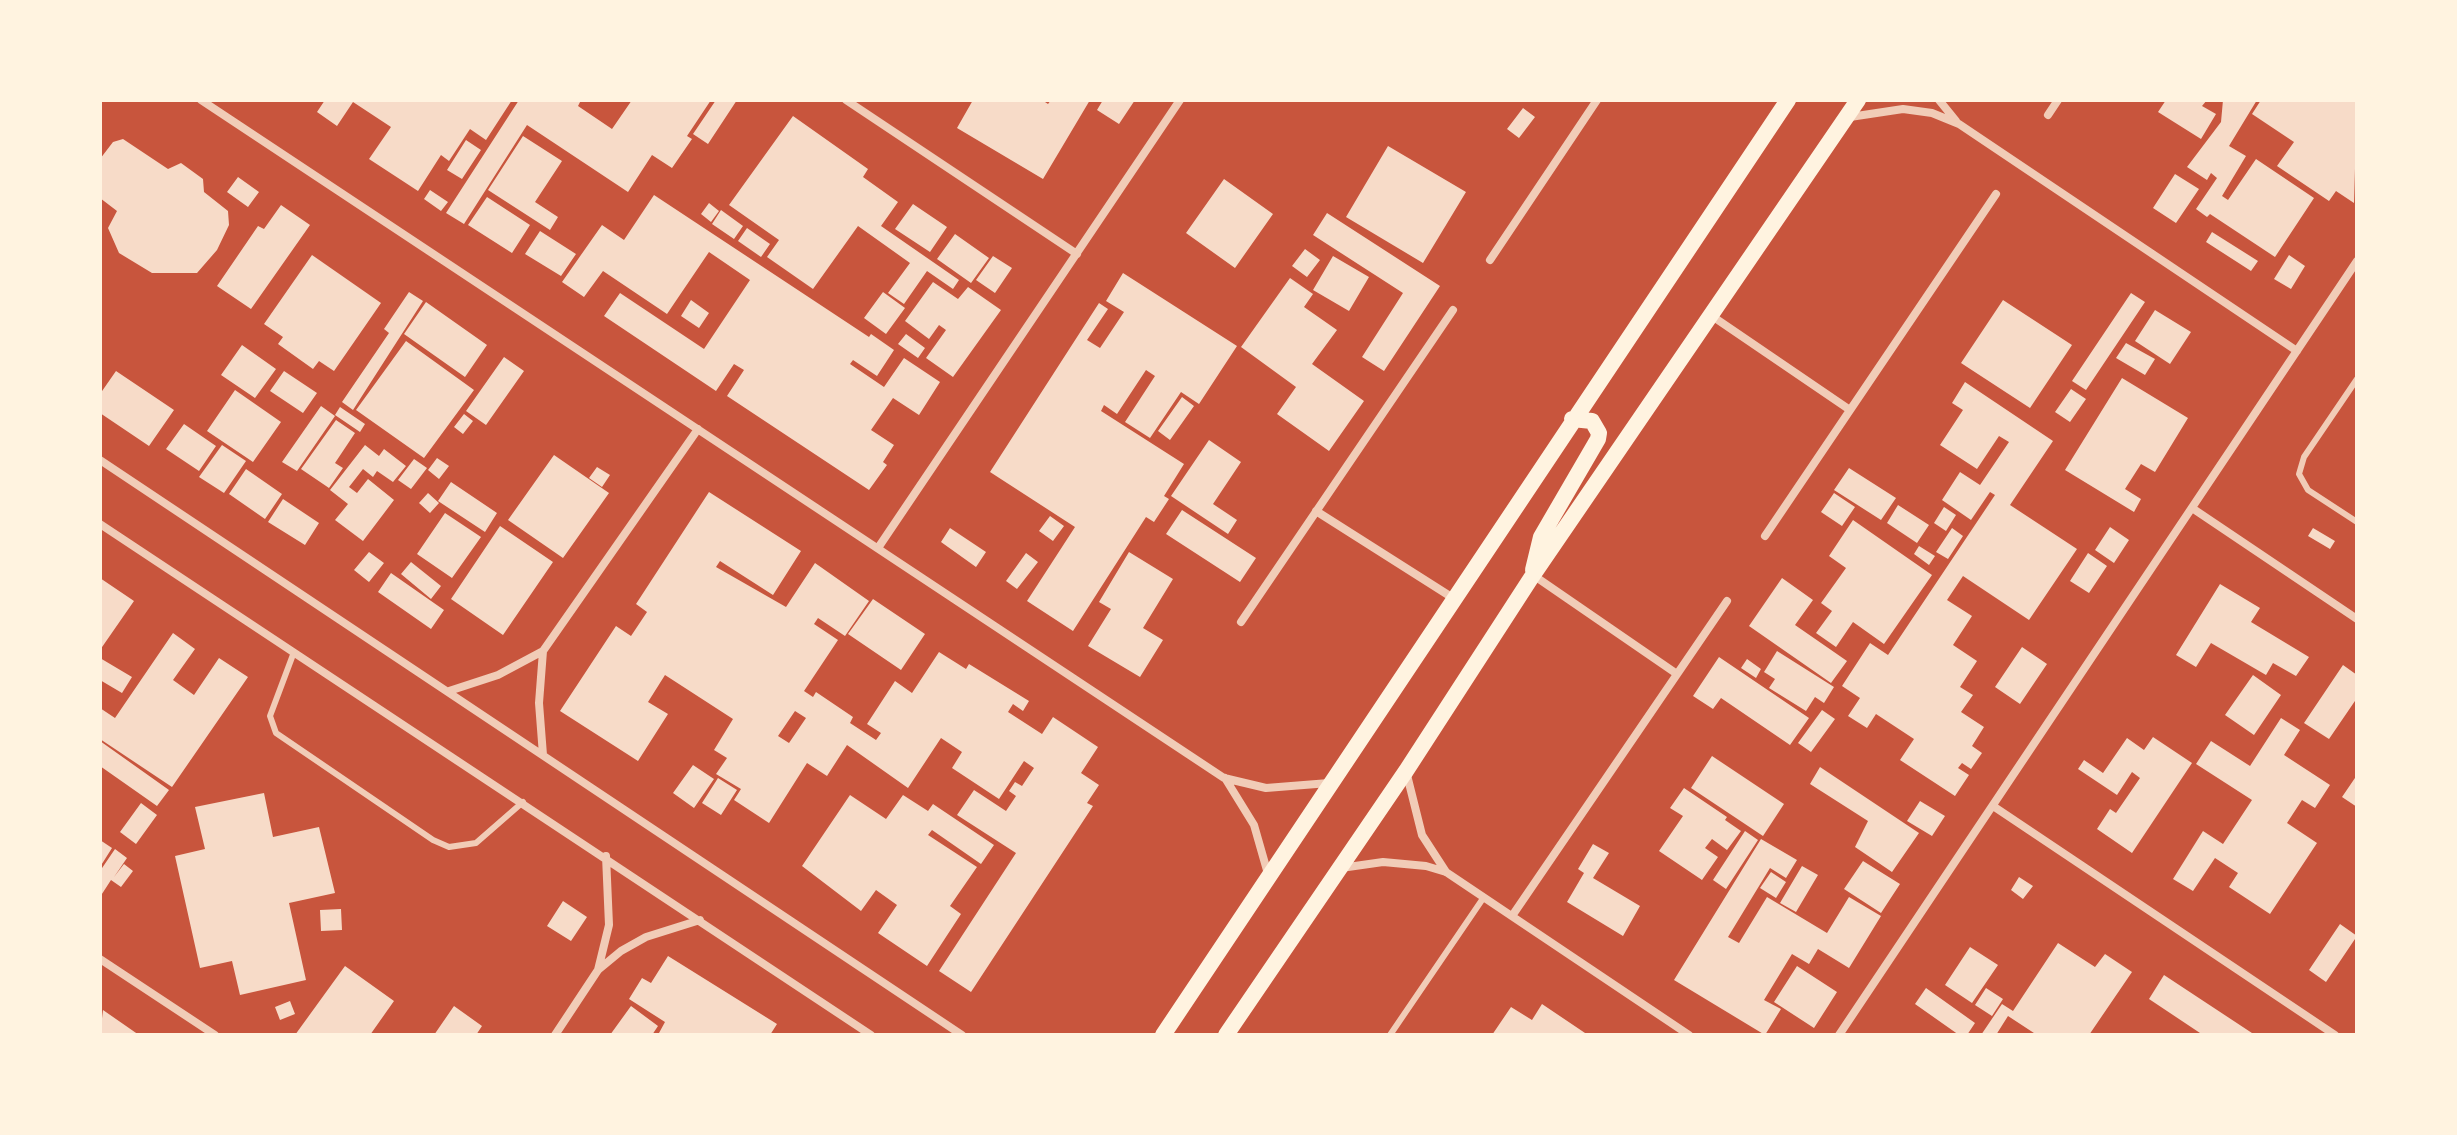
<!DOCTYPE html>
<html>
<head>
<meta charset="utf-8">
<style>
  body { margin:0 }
  #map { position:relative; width:2457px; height:1135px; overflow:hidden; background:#c8553d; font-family:Overpass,sans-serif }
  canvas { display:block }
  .frame { position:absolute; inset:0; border:102px solid #fff3e0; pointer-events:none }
</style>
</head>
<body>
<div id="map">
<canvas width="2457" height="1135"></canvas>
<div class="frame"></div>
</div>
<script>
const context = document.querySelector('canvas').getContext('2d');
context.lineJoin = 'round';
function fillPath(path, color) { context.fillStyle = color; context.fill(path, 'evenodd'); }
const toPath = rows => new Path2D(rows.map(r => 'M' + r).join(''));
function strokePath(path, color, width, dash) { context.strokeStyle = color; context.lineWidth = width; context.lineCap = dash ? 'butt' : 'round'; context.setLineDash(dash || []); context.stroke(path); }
const building = toPath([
  [325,100,512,100,486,140,470,129,449,161,441,155,418,191,369,159,391,127,353,102,337,126,317,112],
  [519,100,581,100,578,106,612,129,632,100,711,100,687,136,692,139,672,168,652,155,628,192,527,125,464,224,446,213],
  [716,100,737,100,708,144,693,134],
  [973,100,1042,100,1048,104,1051,100,1090,100,1043,179,957,128],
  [1103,100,1135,100,1119,124,1097,110],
  [2166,100,2207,100,2202,106,2216,114,2201,139,2158,112],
  [2223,100,2257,100,2229,146,2246,156,2222,196,2228,200,2256,159,2314,198,2275,257,2210,214,2207,217,2196,209,2217,178,2211,173,2207,180,2187,167,2221,122],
  [2261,100,2357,100,2354,203,2336,191,2329,201,2277,166,2294,142,2252,114],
  [1523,108,1535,117,1519,138,1507,129],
  [793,116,868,169,863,177,898,202,881,226,959,280,953,289,927,271,904,304,888,293,910,263,858,226,813,289,767,257,779,240,729,205],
  [523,136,562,161,535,202,558,217,550,230,488,190],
  [123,139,168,169,181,163,203,179,204,192,228,211,229,225,217,250,197,273,152,273,119,253,108,228,117,211,100,198,100,159,113,142],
  [466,140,481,150,462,179,447,170],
  [1388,146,1466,192,1423,263,1346,217],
  [2175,174,2199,189,2176,223,2153,208],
  [238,177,259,192,248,207,227,192],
  [1224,179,1273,214,1235,268,1186,233],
  [430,190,448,202,441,211,424,199],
  [654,195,869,337,871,334,894,350,877,376,853,360,850,364,884,387,904,358,940,382,919,415,893,398,871,430,894,445,883,462,887,465,869,490,727,396,744,370,734,364,716,391,604,316,620,293,704,349,750,280,709,252,667,314,603,271,584,297,562,282,602,225,624,240],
  [487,197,530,225,512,253,468,225],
  [709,203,719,211,711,222,701,214],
  [913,204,947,227,930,252,895,229],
  [281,205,310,225,251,309,217,286,258,226,264,229],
  [721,210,743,226,734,239,712,224],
  [1327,213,1440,286,1384,371,1362,357,1403,293,1313,235],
  [747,228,770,244,761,257,738,241],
  [540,231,576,254,561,276,525,254],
  [2212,232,2258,261,2251,271,2206,242],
  [955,234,989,258,971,283,937,259],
  [1305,249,1320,260,1307,277,1292,266],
  [312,255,381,303,334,371,319,361,313,369,278,344,283,337,264,324],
  [2289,255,2305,266,2291,289,2274,279],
  [993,256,1012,268,995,293,976,280],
  [1333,256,1369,277,1349,311,1313,290],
  [1123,273,1237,346,1199,404,1181,392,1150,438,1125,422,1155,376,1146,370,1117,414,1104,405,1101,411,1184,464,1164,496,1169,499,1154,522,1146,517,1073,631,1027,601,1075,527,990,472,1099,303,1108,309,1087,340,1100,348,1124,312,1106,301],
  [1290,278,1313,294,1304,307,1337,330,1312,364,1364,401,1329,451,1277,414,1296,387,1241,347],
  [933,282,958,299,968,287,1001,310,953,377,926,358,946,330,939,325,929,339,905,321],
  [409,292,423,301,353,410,342,402,389,333,384,329],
  [883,292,905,308,886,334,864,318],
  [2131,293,2145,302,2086,390,2072,381],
  [691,300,709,313,699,328,681,316],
  [2003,300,2072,345,2030,408,1961,363],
  [426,302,487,345,465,377,404,334],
  [2155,310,2191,332,2170,364,2135,341],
  [906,334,925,348,918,358,898,344],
  [406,341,474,390,424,458,356,410],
  [2126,343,2155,359,2145,375,2116,358],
  [242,345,276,369,255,398,221,375],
  [504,357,524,371,486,425,466,411],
  [116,371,174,410,149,446,100,413,100,394],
  [284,371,317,393,303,413,270,391],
  [2122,378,2188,418,2155,472,2141,464,2125,489,2141,499,2134,512,2065,470],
  [1965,382,2053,441,2010,505,2077,549,2029,620,1963,576,1947,600,1972,616,1953,645,1977,661,1960,687,1973,695,1961,712,1984,727,1972,746,1982,753,1971,769,1962,763,1958,768,1969,775,1955,796,1900,760,1914,739,1876,714,1867,728,1848,716,1860,698,1842,686,1870,643,1888,655,1995,495,1990,492,1971,520,1942,500,1960,472,1980,485,2009,442,1999,436,1977,469,1940,445,1963,410,1952,403],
  [2071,389,2086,399,2070,422,2055,412],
  [235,390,281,422,253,462,207,431],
  [1182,397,1194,406,1170,440,1158,431],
  [321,406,335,416,297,471,282,462],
  [340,407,365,424,360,432,335,415],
  [464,414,473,421,463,434,454,427],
  [336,420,355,433,335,463,343,468,329,488,301,469],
  [184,424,216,446,199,471,166,449],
  [1209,440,1241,462,1213,504,1237,520,1228,534,1171,496],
  [222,445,246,461,224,493,199,477],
  [365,445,379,456,384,449,406,466,393,482,377,471,373,477,363,469,349,487,357,493,368,479,394,500,363,541,335,520,348,504,330,490],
  [554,455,609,493,563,558,508,520],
  [437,458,449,466,439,479,428,470],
  [414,459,427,468,411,489,398,480],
  [597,467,610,475,602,487,589,478],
  [1849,468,1896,498,1881,520,1834,490],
  [246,469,282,494,265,519,229,494],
  [451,482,497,513,485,532,438,501],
  [709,492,801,551,773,595,720,561,716,567,786,607,815,563,869,601,845,636,818,618,814,624,838,640,804,691,813,697,816,692,853,717,850,723,876,740,881,733,867,724,895,681,912,693,939,652,966,669,969,664,1029,701,1023,711,1013,704,1008,712,1042,734,1053,717,1098,747,1081,773,1099,785,1087,803,1093,806,971,992,939,971,1016,853,957,815,974,790,1006,811,1016,796,1009,791,1015,782,1022,786,1034,768,1024,761,999,799,952,768,962,752,941,738,908,788,847,745,827,776,807,763,769,823,734,800,741,789,716,774,727,758,714,750,733,719,665,675,648,702,668,714,638,761,560,711,616,626,631,636,647,612,636,604],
  [795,711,806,718,789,743,778,736],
  [428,493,439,503,430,513,419,503],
  [1834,493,1855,507,1842,526,1821,512],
  [283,499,319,523,305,545,268,522],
  [1898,505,1929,525,1917,543,1887,523],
  [1944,507,1956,515,1946,531,1934,523],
  [1182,510,1256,558,1240,582,1166,534],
  [445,513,481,537,452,578,417,554],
  [1050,516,1064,526,1053,541,1039,531],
  [1853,520,1932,575,1884,644,1853,622,1836,647,1816,633,1832,611,1821,603,1846,568,1829,556],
  [500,526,553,562,503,635,451,599],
  [2110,527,2129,540,2114,563,2095,550],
  [950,528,986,552,976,567,941,542],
  [1952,528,1963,536,1948,559,1936,552],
  [2313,528,2335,541,2330,549,2308,536],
  [1919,546,1935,556,1929,565,1914,554],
  [369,552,384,563,369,582,354,570],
  [1129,552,1173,579,1143,628,1163,640,1140,677,1088,646,1111,609,1099,602],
  [1026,553,1038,562,1017,589,1006,581],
  [2088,553,2107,566,2089,593,2070,581],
  [411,562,441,586,431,599,401,574],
  [391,573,444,610,431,629,378,592],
  [100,578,134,601,100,650],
  [1782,578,1813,600,1795,625,1847,661,1831,683,1749,626],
  [2220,584,2260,608,2251,622,2309,657,2296,676,2273,663,2266,675,2211,643,2196,667,2176,655],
  [873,599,925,634,901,670,848,634],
  [173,633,195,649,173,680,194,695,219,658,248,677,172,787,100,739,100,708,115,718],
  [2022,647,2047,664,2020,704,1995,687],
  [1777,651,1834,687,1824,703,1815,697,1806,711,1769,688,1775,679,1764,672],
  [1719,657,1809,718,1790,745,1721,698,1713,709,1693,696],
  [100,658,132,677,122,693,100,680],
  [1747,659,1761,669,1756,678,1741,668],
  [2343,665,2357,675,2357,698,2329,739,2304,723],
  [2253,675,2281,695,2254,735,2225,715],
  [1822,710,1835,719,1811,752,1798,743],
  [2281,718,2300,730,2284,755,2330,785,2315,808,2302,800,2287,823,2317,843,2270,914,2229,887,2238,873,2215,858,2193,891,2173,879,2203,831,2223,844,2252,800,2196,764,2211,741,2250,766],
  [2153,737,2192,763,2132,853,2097,829,2110,809,2116,813,2140,778,2132,772,2117,795,2078,769,2084,760,2103,773,2127,738,2144,750],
  [100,741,169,790,157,806,100,766],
  [1712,756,1784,804,1763,836,1691,788],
  [693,765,714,779,694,808,673,793],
  [1820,767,1919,833,1892,872,1855,847,1868,821,1810,784],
  [2357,775,2357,807,2342,797],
  [718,778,737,790,721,815,702,803],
  [1684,788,1727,817,1725,820,1741,831,1727,850,1712,839,1705,848,1718,857,1702,880,1659,851,1683,816,1670,808],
  [264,793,273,837,319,827,335,893,289,903,306,980,240,995,232,961,200,968,175,856,205,849,195,807],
  [850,795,886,819,903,795,928,811,933,804,994,845,981,864,932,830,928,835,977,867,950,906,961,914,927,966,878,933,897,905,876,890,861,911,802,866],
  [1920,801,1945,816,1932,836,1907,821],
  [141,803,157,815,136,844,120,832],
  [1745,831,1758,840,1726,889,1713,880],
  [1761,839,1797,860,1786,878,1770,868,1728,937,1739,943,1767,897,1827,933,1849,897,1881,916,1849,968,1818,949,1809,964,1792,954,1764,1000,1781,1009,1765,1035,1674,980],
  [100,840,112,848,100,867],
  [1593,844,1609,853,1593,878,1640,906,1623,936,1567,902,1584,873,1578,869],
  [115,849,127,858,114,877,124,864,133,871,121,887,111,880,100,897,100,871],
  [1863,861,1900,884,1881,913,1844,889],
  [1802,866,1818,875,1796,912,1780,903],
  [1771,872,1786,882,1776,898,1760,888],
  [2019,877,2033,886,2023,899,2011,890],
  [563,901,587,917,571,941,547,926],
  [341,909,342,930,321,931,320,910],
  [2340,924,2357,936,2326,982,2309,970],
  [2058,943,2095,967,2105,954,2132,972,2089,1035,2037,1035,2008,1016,1996,1035,1981,1035,2002,1004,2013,1011],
  [1970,947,1998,965,1972,1003,1945,985],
  [668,956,777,1024,770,1035,659,1033,665,1022,629,999,642,978,651,983],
  [345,966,394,1001,370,1035,295,1035],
  [1797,966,1837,992,1814,1028,1774,1002],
  [2164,975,2255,1035,2203,1035,2149,999],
  [1926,988,1975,1023,1967,1035,1959,1035,1915,1004],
  [1986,988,2003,999,1992,1016,1975,1005],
  [290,1001,295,1014,280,1020,275,1007],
  [1542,1004,1588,1035,1492,1035,1511,1007,1532,1020],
  [454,1006,482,1026,476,1035,434,1035],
  [631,1006,658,1026,652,1035,610,1035],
  [103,1010,139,1035,100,1035]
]);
const service = toPath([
  [2357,379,2304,457,2299,474,2308,490,2357,522],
  [294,652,270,716,276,733,433,840,449,847,476,843,523,802],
  [1390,1035,1484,897]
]);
const minor = toPath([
  [201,100,1224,778,1266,788,1329,783],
  [846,100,1077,254],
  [1939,100,1956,121],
  [2048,115,2058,100],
  [1850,117,1903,109,1932,113,1959,124,2297,351],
  [1490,260,1597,100],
  [1712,316,1850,410],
  [100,460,962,1035],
  [2192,508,2357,619],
  [1316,511,1453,598],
  [100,524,871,1035],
  [1765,536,1996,194],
  [878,548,1180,100],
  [1533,575,1677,674],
  [1241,622,1453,310],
  [543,651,539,703,543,755],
  [449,691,498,675,543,651,698,429],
  [1407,775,1422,835,1446,872],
  [1225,778,1254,825,1268,874],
  [1993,806,2335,1035],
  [1341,868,1383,862,1426,866,1446,872,1689,1035],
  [1512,916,1727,601],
  [100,959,215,1035],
  [598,970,609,925,606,856],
  [555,1035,598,970,621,951,646,937,700,920],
  [1839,1035,2357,261]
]);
const secondary = toPath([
  [1533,570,1541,537,1598,439,1599,433,1592,421,1572,419],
  [1163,1035,1788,100],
  [1226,1035,1406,771,1533,575,1858,100]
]);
fillPath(building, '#f7dbc8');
strokePath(service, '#f1ccb7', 6);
strokePath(minor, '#f1ccb7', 8);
strokePath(secondary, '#fff3e0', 16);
</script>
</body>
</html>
